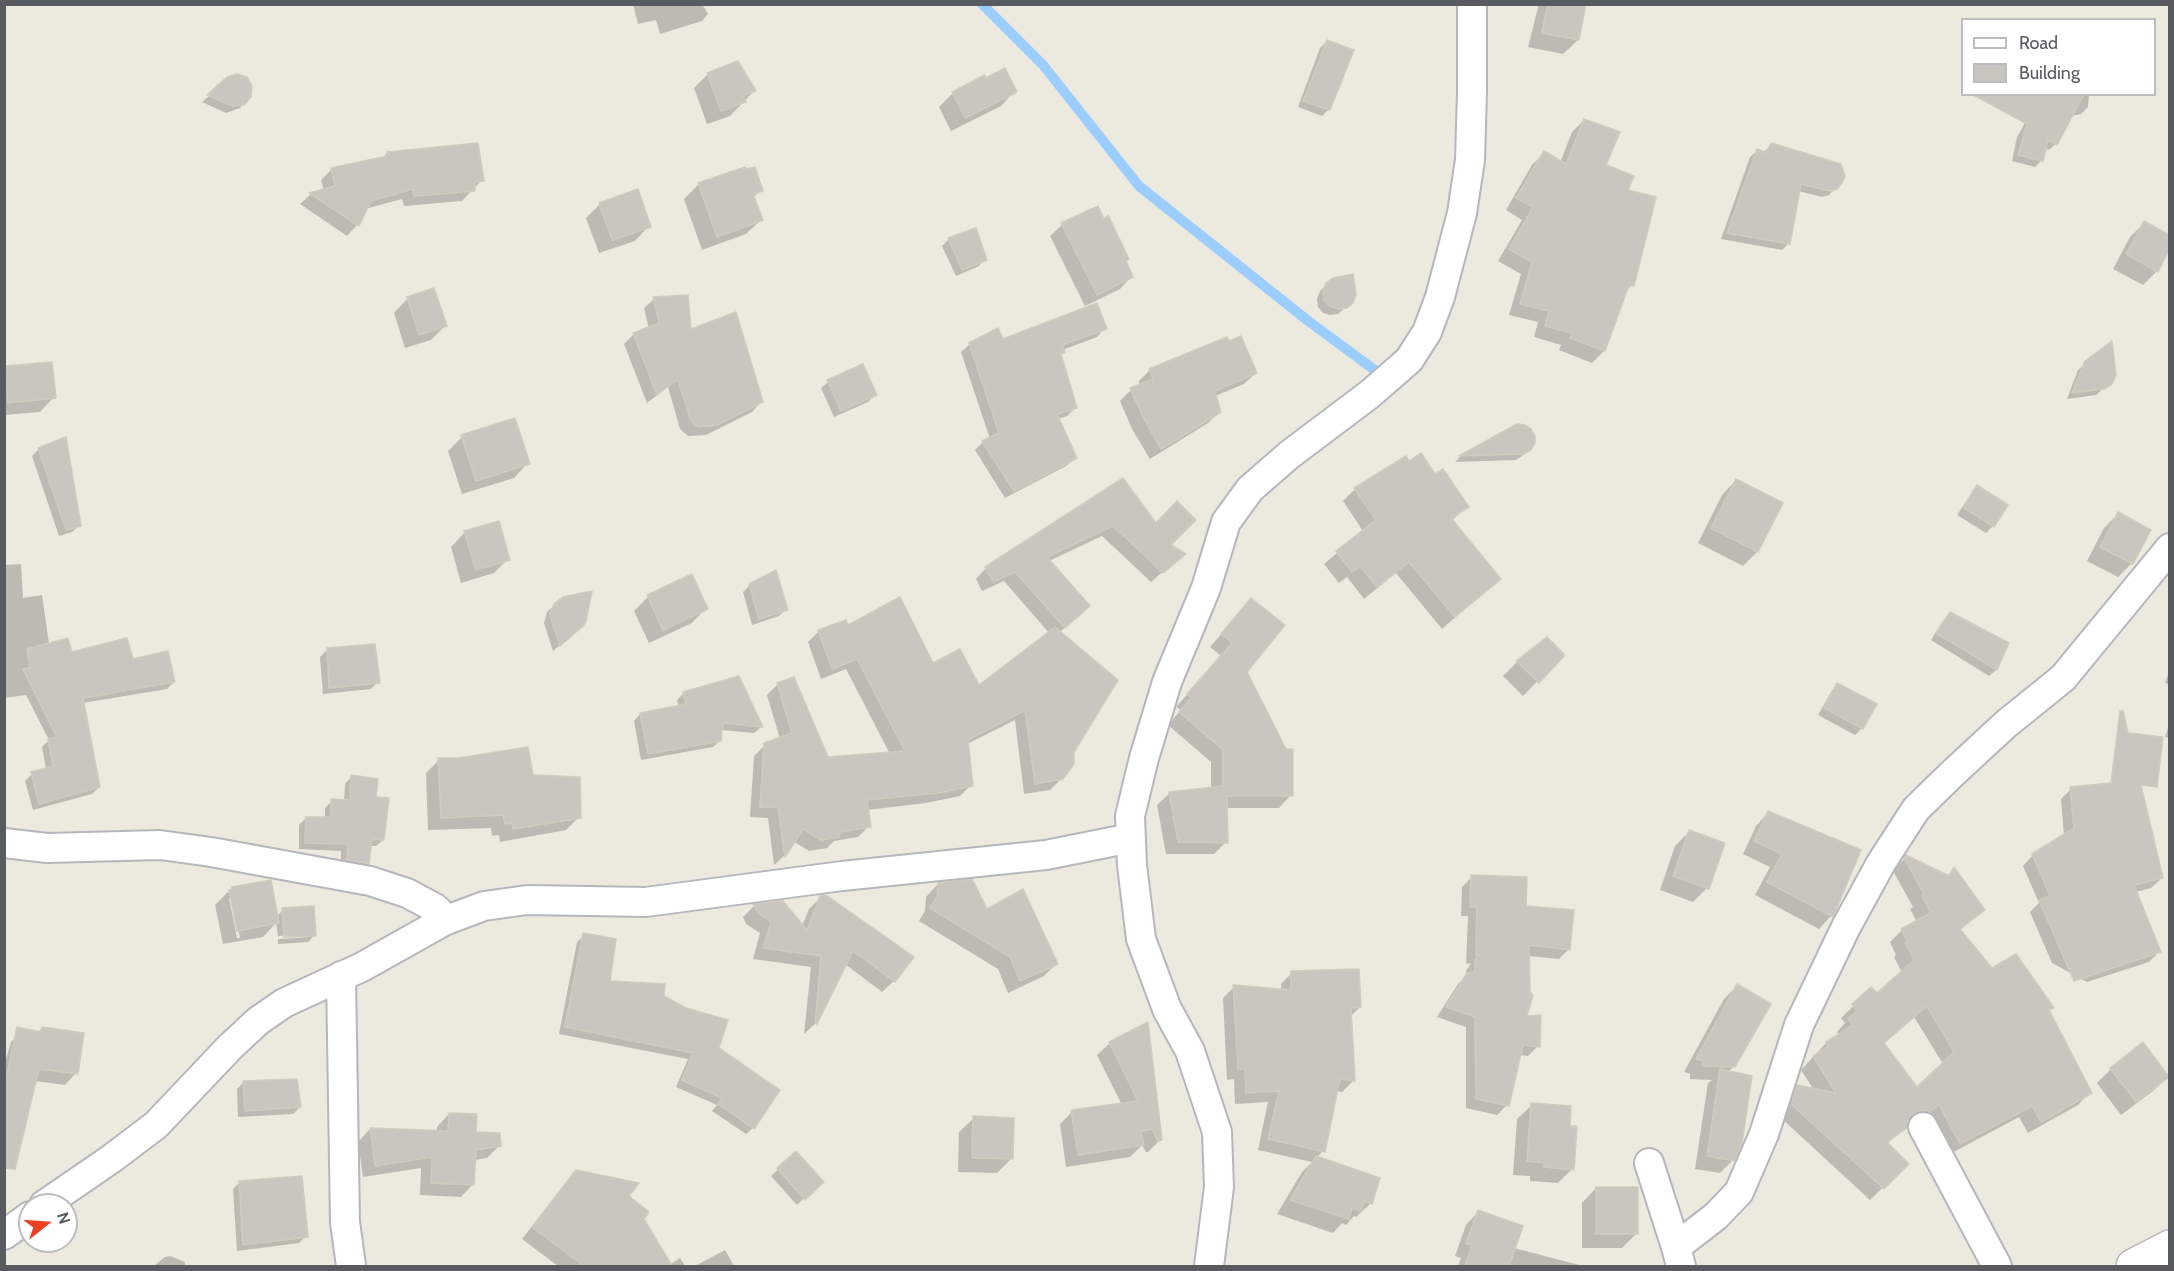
<!DOCTYPE html>
<html>
<head>
<meta charset="utf-8">
<style>
  body { margin:0 }
  #map { position:relative; width:2174px; height:1271px; overflow:hidden; background:#ece9df; font-family:Cabin,sans-serif }
  canvas { display:block }
  .frame { position:absolute; inset:0; border:6px solid #585b60; pointer-events:none }
  .legend { position:absolute; left:1961px; top:18px; width:195px; height:78px; box-sizing:border-box; background:#fff; border:2px solid #bcbdbf; margin:0; padding:8px 10px; list-style:none; font-size:18px; color:#585b60 }
  .legend li { display:flex; align-items:center; gap:12px; height:30px }
  .legend b { width:30px; border:2px solid #bcbdbf }
  .north { position:absolute; left:18px; top:1193px; width:60px; height:60px; box-sizing:border-box; background:#fff; border:2px solid #bcbdbf; border-radius:50%; rotate:73deg; font-size:16px; font-weight:700; line-height:24px; text-align:center; color:#585b60 }
  .north::after { content:''; display:block; margin:auto; width:21px; height:27px; background:#eb3f25; clip-path:polygon(50% 0,100% 100%,50% 72%,0 100%) }
</style>
</head>
<body>
<div id="map">
<canvas width="2174" height="1271"></canvas>
<div class="frame"></div>
<ul class="legend">
<li><b style="height:8px;background:#fff"></b>Road</li>
<li><b style="height:16px;background:#c8c6be"></b>Building</li>
</ul>
<div class="north">N</div>
</div>
<script>
const context = document.querySelector('canvas').getContext('2d');
context.lineJoin = 'round';
function fillPath(path, color) { context.fillStyle = color; context.fill(path, 'evenodd'); }
const toPath = rows => new Path2D(rows.map(r => 'M' + r).join(''));
function strokePath(path, color, width, dash) { context.strokeStyle = color; context.lineWidth = width; context.lineCap = dash ? 'butt' : 'round'; context.setLineDash(dash || []); context.stroke(path); }
const shadow = toPath([
  [633,4,702,4,708,14,702,21,660,34,656,20,638,24],
  [1539,4,1585,4,1578,40,1563,54,1528,47],
  [1327,41,1329,109,1322,116,1298,107,1320,48],
  [708,74,754,91,730,116,707,124,694,88],
  [233,76,247,100,240,108,226,113,202,102],
  [1015,91,1001,106,951,131,939,107,953,93],
  [2041,94,2089,94,2088,107,2081,114,2062,118,2056,144,2049,150,2045,148,2042,160,2035,167,2012,161,2017,137],
  [1584,120,1604,166,1626,191,1632,285,1624,293,1604,351,1592,363,1559,350,1561,345,1534,337,1538,322,1509,315,1521,274,1498,261,1522,220,1506,210,1532,165,1544,153,1560,163,1572,132],
  [477,144,482,180,462,201,404,206,402,199,365,209,357,225,347,236,300,204,310,195,324,191,321,180,332,169,382,159,387,153],
  [1771,145,1841,182,1829,195,1822,197,1798,191,1789,243,1782,250,1721,239,1750,157,1757,151,1764,152],
  [699,184,761,190,753,198,761,220,746,234,702,250,684,199],
  [600,204,649,226,635,241,599,253,586,218],
  [2144,223,2170,236,2170,247,2157,271,2143,285,2113,269,2130,237],
  [1062,225,1124,262,1131,277,1120,289,1085,306,1050,236],
  [949,239,985,259,979,266,956,276,942,246],
  [1327,284,1352,302,1338,314,1330,315,1323,313,1318,307,1317,299,1320,291],
  [408,298,445,326,431,340,405,348,394,313],
  [654,299,761,402,752,412,706,435,688,436,680,429,668,387,647,403,624,344,633,335,649,329,644,308],
  [1105,328,1097,337,1062,350,1060,355,1076,407,1067,416,1058,419,1075,458,1066,466,1005,498,975,450,983,442,990,439,961,352,970,344],
  [2086,363,2110,383,2096,395,2067,399,2078,370],
  [6,368,54,397,40,412,4,415],
  [1150,370,1256,373,1244,384,1215,396,1219,412,1208,423,1150,459,1132,429,1120,401,1131,390,1140,386,1139,381],
  [828,382,875,395,868,402,834,417,821,388],
  [1517,426,1530,449,1522,456,1516,460,1455,462,1460,457],
  [462,437,528,463,514,478,462,494,448,451],
  [39,449,79,526,72,532,59,536,32,456],
  [1408,463,1434,476,1467,507,1451,521,1499,579,1442,629,1396,573,1364,599,1347,577,1339,583,1324,564,1363,531,1343,501,1355,489],
  [1122,480,1169,546,1183,554,1151,582,1102,536,1049,561,1077,616,1059,633,1073,752,1062,778,1050,790,1024,794,1015,720,967,744,971,785,960,796,926,803,867,810,869,826,858,837,834,841,827,848,809,851,793,841,784,856,774,865,768,818,750,817,754,756,765,745,780,739,767,695,778,684,827,759,890,754,846,669,821,679,808,642,819,631,847,627,979,687,1049,633,1004,581,982,591,976,579,986,568],
  [1736,480,1781,504,1757,552,1743,566,1698,543,1722,495],
  [1977,486,1993,526,1986,533,1957,515],
  [2118,514,2132,563,2118,577,2087,561,2104,528],
  [465,532,508,559,494,573,461,583,451,547],
  [21,564,23,598,42,595,49,644,71,653,132,661,174,682,167,689,83,703,99,787,92,794,33,810,25,781,32,774,46,769,42,747,49,740,26,695,4,698,4,565],
  [750,585,786,609,779,616,752,625,743,592],
  [648,597,706,608,692,623,649,643,634,611],
  [1251,600,1245,671,1285,750,1291,795,1279,808,1226,808,1226,842,1214,854,1166,854,1157,805,1170,793,1211,789,1211,762,1168,725,1181,710,1176,707,1221,656,1210,647],
  [555,605,574,633,553,651,544,623,547,612],
  [1950,614,2007,643,1996,670,1989,676,1931,640,1943,621],
  [1547,639,1563,655,1523,696,1503,676,1517,662],
  [327,650,378,682,371,689,323,694,320,657],
  [2170,669,2170,685,2165,683],
  [738,678,761,727,754,733,721,730,720,740,713,747,641,760,634,721,640,714,679,707,677,700,684,693],
  [1838,685,1875,705,1862,728,1855,735,1818,715,1831,692],
  [2170,722,2170,738,2165,737],
  [439,760,531,777,579,817,566,830,500,842,499,835,492,836,491,828,428,830,426,773],
  [351,777,375,798,383,840,376,846,369,846,367,863,360,870,341,866,341,851,299,849,299,825,306,818,325,818,325,808,332,801,344,801,345,784],
  [2071,789,2162,878,2151,888,2136,892,2159,952,2149,962,2087,982,2052,963,2030,912,2039,903,2023,866,2033,855,2064,836,2061,799],
  [1768,813,1859,851,1831,916,1819,929,1755,895,1770,867,1743,854,1756,826],
  [1689,832,1707,888,1693,902,1660,890,1675,846],
  [1906,857,1946,877,1954,869,1983,910,1959,931,1991,970,2052,1007,2048,1011,2090,1092,2078,1105,2028,1133,2019,1117,1948,1155,1916,1124,1906,1123,1905,1127,1887,1144,1907,1164,1870,1200,1780,1117,1785,1099,1798,1087,1814,1090,1801,1070,1826,1043,1839,1035,1837,1032,1845,1023,1841,1018,1871,989,1877,995,1902,973,1894,957,1896,955,1890,942,1902,930,1917,922,1910,909,1913,907,1893,871],
  [1914,1017,1943,1064,1916,1089,1883,1044],
  [1472,877,1525,907,1569,949,1559,959,1528,956,1525,1017,1538,1046,1528,1056,1519,1055,1507,1105,1497,1115,1466,1108,1466,1027,1437,1017,1458,984,1466,976,1466,971,1471,963,1466,964,1468,916,1461,916,1462,887],
  [938,884,987,911,1056,964,1044,976,1008,993,998,969,919,921,925,911,926,897],
  [232,888,276,917,283,910,315,935,308,942,278,944,278,939,309,937,309,934,278,936,276,923,263,937,223,944,215,905],
  [229,898,232,898,240,938,237,938],
  [821,897,894,981,882,992,845,964,816,1023,804,1034,811,967,753,959,760,933,746,924,743,917,754,906,782,902,802,926,809,909],
  [584,935,608,982,662,997,717,1048,753,1128,746,1134,712,1111,717,1105,676,1087,688,1059,559,1034,577,942],
  [1292,973,1360,1007,1350,1017,1353,1081,1342,1092,1336,1091,1323,1151,1316,1158,1371,1203,1356,1217,1354,1216,1346,1225,1342,1223,1333,1233,1277,1214,1302,1172,1312,1162,1258,1150,1268,1102,1235,1104,1234,1079,1227,1080,1223,998,1234,987,1281,991,1281,984],
  [1737,986,1734,1066,1728,1072,1733,1160,1720,1173,1695,1169,1708,1083,1712,1080,1690,1079,1690,1074,1684,1072,1724,999],
  [42,1028,76,1073,65,1085,35,1081,4,1133,4,1066,11,1042,22,1030,37,1033],
  [1110,1043,1161,1139,1148,1152,1146,1152,1142,1145,1130,1157,1066,1167,1060,1124,1072,1112,1122,1105,1097,1055],
  [2111,1069,2168,1077,2153,1091,2121,1115,2097,1083],
  [244,1082,300,1107,293,1114,238,1117,237,1089],
  [1532,1105,1568,1127,1572,1169,1558,1183,1530,1181,1530,1176,1513,1175,1517,1119],
  [449,1114,475,1133,499,1146,487,1158,474,1160,473,1184,461,1197,420,1195,421,1168,363,1177,358,1142,370,1129,437,1132,437,1127],
  [974,1118,1012,1158,997,1173,958,1172,959,1132],
  [796,1153,822,1182,797,1205,771,1176],
  [577,1172,626,1196,669,1265,680,1258,685,1266,558,1266,522,1239,565,1184],
  [240,1182,306,1236,299,1243,237,1251,233,1189],
  [1596,1188,1637,1233,1622,1248,1582,1248,1582,1203],
  [1478,1212,1514,1248,1579,1265,1579,1266,1458,1266,1461,1258,1455,1256,1466,1225],
  [725,1250,734,1266,695,1266],
  [170,1256,185,1262,185,1266,154,1266,165,1257]
]);
const stream = toPath([
  [982,4,1043,65,1139,186,1307,320,1380,374]
]);
const building = toPath([
  [1548,4,1586,4,1579,40,1542,33,1548,4],
  [1327,40,1354,50,1330,110,1303,101,1327,40],
  [738,61,756,91,743,95,746,102,721,111,707,73,738,61],
  [1005,68,1017,92,965,118,952,92,985,75,986,78,1005,68],
  [237,74,247,77,252,86,251,97,244,105,233,106,207,95,227,77,237,74],
  [1972,94,2084,94,2057,145,2048,140,2043,161,2018,155,2027,124,1972,94],
  [1584,119,1620,132,1606,165,1634,176,1628,190,1656,197,1634,286,1629,285,1605,351,1570,338,1572,333,1545,326,1549,311,1520,304,1532,262,1509,249,1533,207,1516,198,1544,151,1566,164,1584,119],
  [478,143,484,181,474,182,475,191,414,196,413,189,371,201,359,226,309,193,335,186,331,168,388,156,387,152,478,143],
  [1771,143,1841,164,1845,176,1842,183,1837,189,1830,191,1801,184,1790,244,1727,233,1757,149,1767,153,1771,143],
  [745,167,746,169,755,167,763,191,753,194,763,220,717,237,698,183,745,167],
  [638,189,651,227,613,240,611,237,599,203,638,189],
  [1098,206,1104,219,1108,215,1129,259,1126,261,1133,277,1097,295,1061,223,1098,206],
  [2144,221,2169,235,2169,250,2158,272,2126,254,2144,221],
  [976,228,987,260,962,270,948,238,976,228],
  [1353,274,1356,294,1353,303,1347,308,1338,309,1330,306,1324,300,1323,291,1326,283,1333,278,1353,274],
  [434,288,447,326,419,335,407,297,434,288],
  [688,295,691,329,736,312,763,402,717,425,698,427,690,419,678,379,657,395,633,333,659,323,653,297,688,295],
  [1097,303,1107,329,1062,345,1065,352,1061,354,1077,408,1057,414,1077,458,1014,491,982,441,999,433,969,343,998,328,1003,339,1097,303],
  [1241,336,1257,373,1215,391,1221,412,1161,449,1143,417,1130,388,1153,379,1149,369,1227,337,1229,341,1241,336],
  [2112,341,2116,375,2112,384,2104,389,2072,393,2085,361,2112,341],
  [52,362,56,398,8,403,5,366,52,362],
  [863,364,877,395,841,411,827,380,863,364],
  [515,418,530,464,476,481,461,435,515,418],
  [1517,424,1525,425,1531,429,1535,436,1535,443,1531,450,1524,454,1459,456,1517,424],
  [66,437,81,526,66,530,38,448,66,437],
  [1421,453,1435,474,1443,469,1469,507,1451,518,1501,579,1455,617,1409,562,1377,587,1360,566,1352,572,1336,551,1376,520,1354,488,1406,456,1409,461,1421,453],
  [1123,478,1156,523,1177,501,1196,520,1171,545,1186,554,1163,573,1113,526,1047,557,1090,606,1065,628,1015,572,993,582,985,567,1123,478],
  [1736,479,1783,503,1758,552,1711,528,1736,479],
  [1977,485,2008,505,1994,527,1963,507,1977,485],
  [2118,512,2151,530,2133,564,2100,547,2118,512],
  [499,521,510,560,476,570,464,531,499,521],
  [776,570,788,610,759,619,749,584,776,570],
  [692,574,708,609,663,630,647,595,692,574],
  [592,591,586,621,583,626,560,646,550,615,554,604,563,597,592,591],
  [900,597,933,663,960,649,979,685,1055,627,1118,680,1074,752,1074,764,1063,779,1035,784,1025,710,968,740,973,786,938,793,867,800,871,827,839,832,840,837,821,840,803,829,785,857,778,807,760,807,764,743,792,733,777,683,794,677,828,757,905,751,857,659,832,669,818,630,846,620,848,625,900,597],
  [1251,598,1285,625,1247,672,1286,749,1293,749,1293,796,1227,796,1228,843,1178,842,1169,792,1223,786,1223,750,1179,712,1192,697,1187,694,1232,643,1221,634,1251,598],
  [1950,612,2009,643,1997,670,1936,633,1950,612],
  [1547,637,1565,655,1539,683,1516,661,1547,637],
  [68,638,72,652,127,638,133,659,168,651,175,682,83,698,100,787,39,804,31,772,53,766,48,739,57,737,23,669,30,668,27,649,68,638],
  [375,644,380,683,329,688,327,648,375,644],
  [739,676,763,727,723,723,721,741,648,754,640,713,686,704,683,692,739,676],
  [1837,683,1877,704,1863,729,1824,708,1837,683],
  [2120,711,2123,711,2128,733,2163,737,2157,787,2141,785,2163,878,2134,885,2161,952,2074,981,2039,900,2050,896,2032,854,2074,828,2070,787,2111,783,2120,711],
  [528,747,533,775,580,777,581,818,513,829,512,823,505,824,503,815,441,818,438,758,459,758,528,747],
  [351,775,378,779,376,797,389,798,384,840,372,839,369,864,347,860,348,844,305,843,306,817,331,817,331,799,350,800,351,775],
  [1768,811,1861,850,1833,917,1767,882,1782,854,1754,841,1768,811],
  [1689,830,1725,843,1709,889,1673,876,1689,830],
  [1906,855,1949,876,1954,867,1985,910,1960,929,1992,968,2016,954,2054,1008,2049,1010,2092,1093,2041,1122,2032,1106,1960,1144,1939,1105,1929,1112,1923,1111,1916,1112,1909,1119,1907,1128,1887,1142,1909,1164,1884,1189,1791,1104,1797,1085,1836,1093,1813,1056,1828,1047,1826,1042,1853,1025,1848,1019,1857,1011,1852,1004,1871,987,1877,993,1914,960,1905,943,1908,943,1901,929,1931,913,1922,896,1924,894,1904,858,1906,855],
  [1927,1006,1954,1052,1917,1087,1884,1043,1927,1006],
  [1471,875,1527,877,1526,906,1574,910,1570,950,1529,945,1530,992,1533,995,1527,1016,1541,1015,1540,1047,1523,1045,1509,1106,1476,1099,1475,1017,1446,1007,1467,973,1475,972,1475,960,1479,954,1476,955,1477,907,1470,907,1471,875],
  [972,879,987,909,1023,889,1058,964,1020,981,1010,957,930,908,937,897,938,883,972,879],
  [271,880,279,923,237,931,229,890,232,889,232,887,271,880],
  [826,895,914,957,895,982,853,951,817,1024,815,1023,821,956,763,948,771,922,758,913,753,904,783,901,807,930,820,896,826,895],
  [314,906,316,936,284,937,282,908,314,906],
  [583,933,616,939,610,981,665,984,664,996,686,1008,728,1020,719,1048,780,1090,754,1129,718,1104,722,1098,682,1080,693,1053,565,1027,583,933],
  [1359,969,1361,1007,1351,1008,1355,1081,1340,1079,1325,1152,1268,1139,1279,1091,1246,1093,1245,1069,1238,1069,1233,985,1291,990,1291,971,1359,969],
  [1737,984,1771,1004,1735,1067,1702,1066,1703,1061,1696,1059,1737,984],
  [1148,1022,1162,1140,1158,1141,1152,1129,1141,1131,1144,1145,1078,1155,1071,1110,1138,1101,1109,1042,1148,1022],
  [17,1027,41,1032,42,1027,84,1033,78,1074,39,1069,15,1169,4,1168,4,1090,17,1027],
  [2143,1042,2169,1077,2136,1102,2110,1068,2143,1042],
  [1720,1069,1752,1076,1742,1143,1735,1161,1707,1156,1720,1069],
  [297,1079,301,1107,245,1111,243,1081,297,1079],
  [1531,1103,1571,1106,1570,1126,1577,1126,1574,1170,1544,1167,1544,1163,1527,1161,1531,1103],
  [449,1113,477,1114,476,1132,500,1133,501,1146,476,1150,474,1185,431,1183,432,1157,375,1166,370,1128,448,1131,449,1113],
  [973,1116,1014,1118,1013,1159,972,1158,973,1116],
  [796,1151,824,1182,805,1200,777,1168,796,1151],
  [1316,1156,1380,1178,1372,1204,1364,1201,1361,1211,1352,1208,1349,1219,1290,1200,1316,1156],
  [576,1170,639,1183,629,1196,649,1212,644,1219,672,1266,584,1266,532,1227,576,1170],
  [302,1176,308,1237,243,1245,239,1181,302,1176],
  [1596,1187,1638,1187,1638,1234,1596,1234,1596,1187],
  [1478,1210,1523,1226,1509,1266,1465,1266,1472,1245,1466,1243,1478,1210]
]);
const minor = toPath([
  [4,843,47,848,160,845,211,852,370,881,407,893,435,908,447,920],
  [341,976,345,1222,351,1266],
  [1923,1127,1997,1266],
  [1649,1163,1676,1247],
  [44,1205,111,1159,156,1125,230,1047,258,1021,284,1003,362,967,444,921,484,906,527,900,646,902,842,876,1046,855,1131,838],
  [4,1235,30,1216],
  [1209,1266,1219,1187,1217,1132,1190,1051,1167,1009,1141,939,1132,865,1130,816,1144,758,1167,682,1206,588,1226,522,1250,489,1289,455,1370,394,1409,360,1427,332,1440,297,1462,213,1470,160,1472,91,1472,4],
  [1681,1266,1676,1247,1716,1216,1739,1192,1764,1134,1799,1025,1846,927,1881,863,1916,809,1953,773,2006,724,2063,678,2170,548]
]);
const tertiary = toPath([
  [2133,1266,2170,1247]
]);
fillPath(shadow, '#0003');
strokePath(stream, '#9bceff', 10);
fillPath(building, '#c8c6be');
strokePath(building, '#d0cbbd', 1.5);
strokePath(minor, '#b5b7bc', 32);
strokePath(tertiary, '#b5b7bc', 36);
strokePath(minor, '#fff', 28);
strokePath(tertiary, '#fff', 33);
</script>
</body>
</html>
